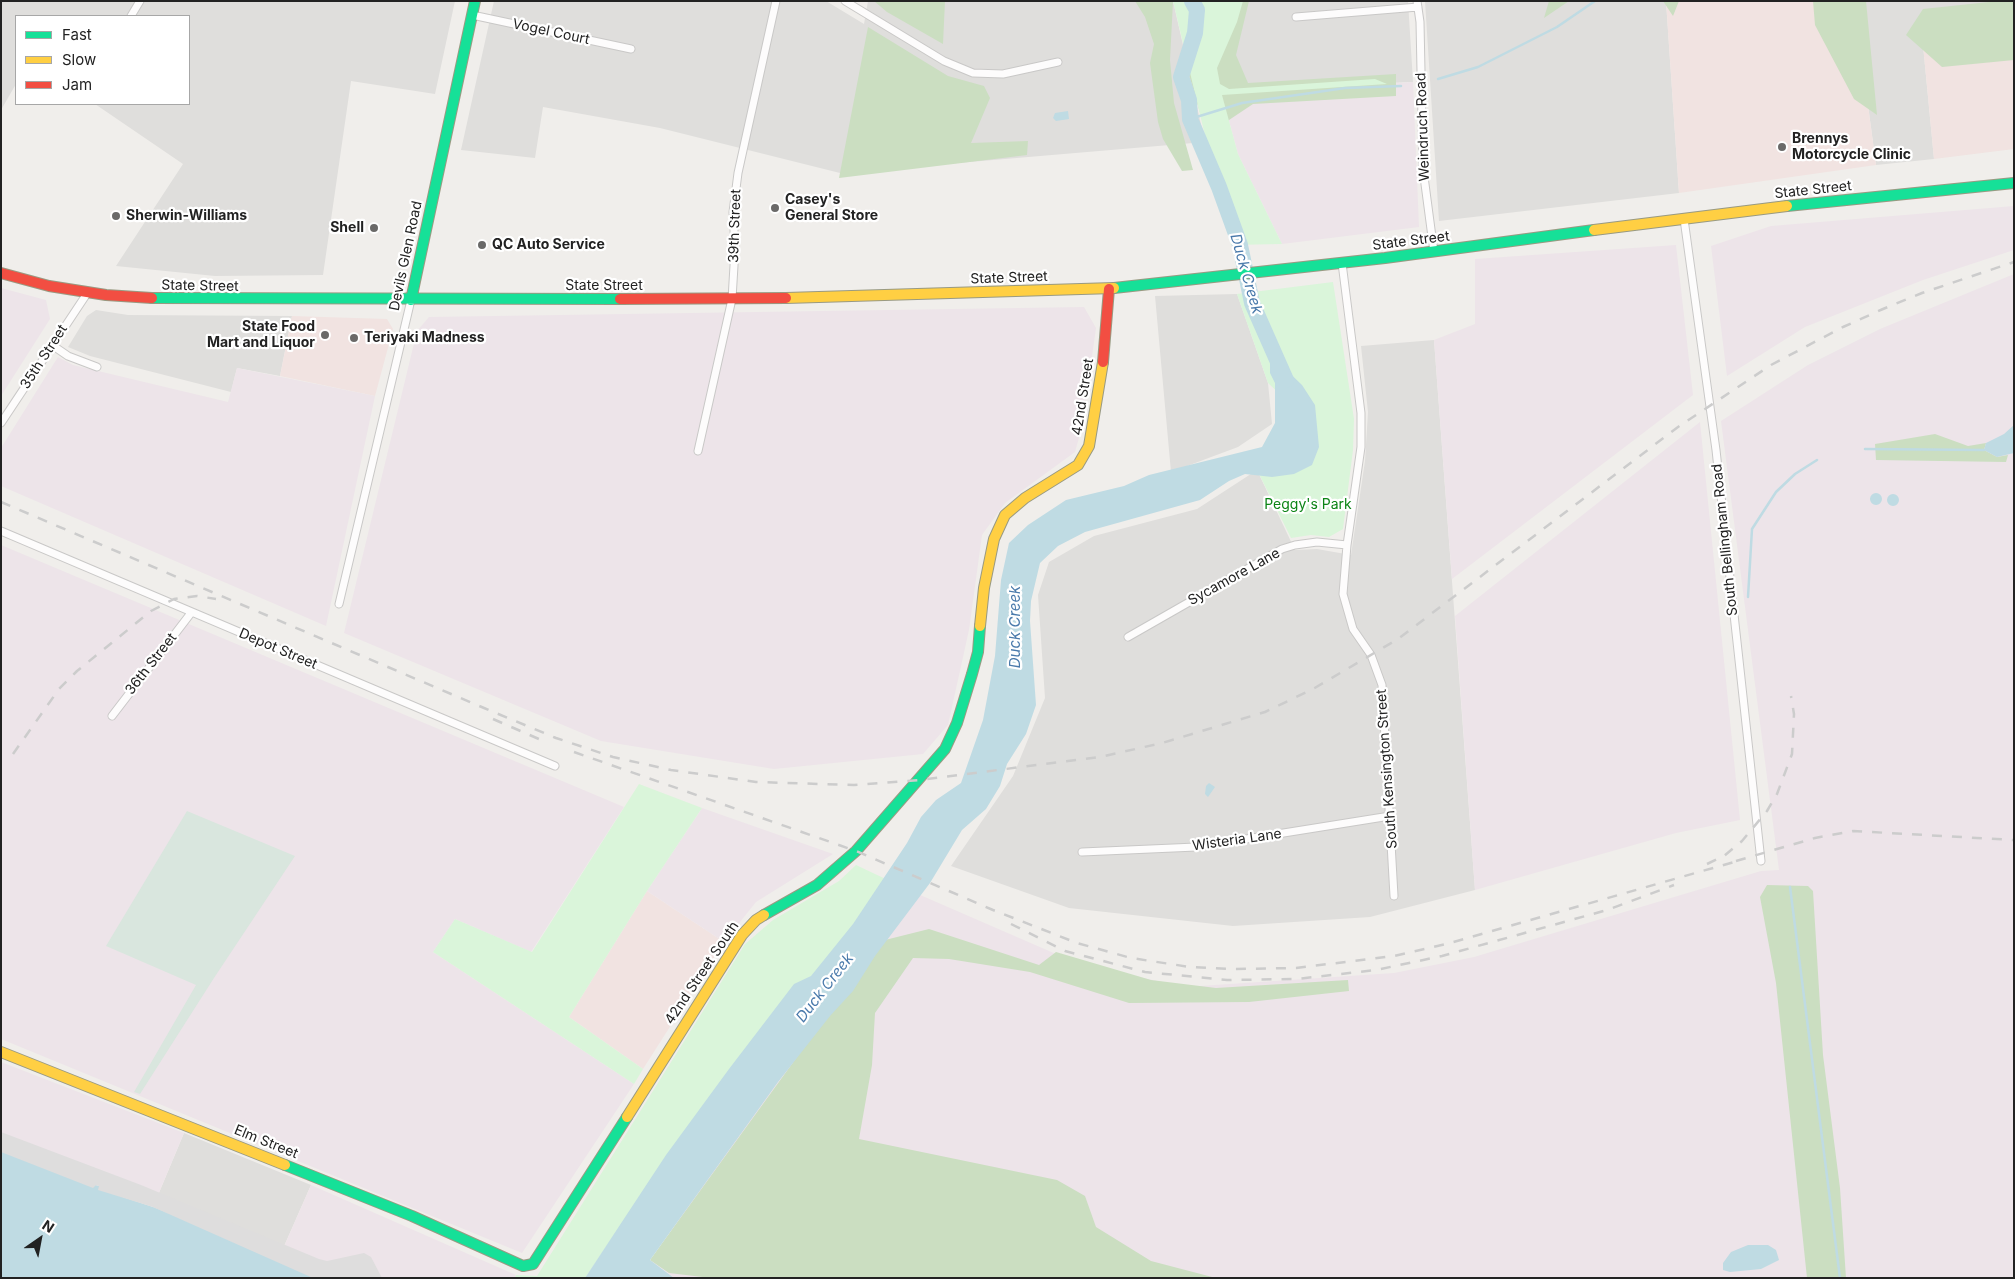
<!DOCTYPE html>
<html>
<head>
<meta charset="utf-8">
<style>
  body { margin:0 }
  #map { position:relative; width:2015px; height:1279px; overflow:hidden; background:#f0eeeb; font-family:Inter,sans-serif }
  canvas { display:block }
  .frame { position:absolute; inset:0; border:2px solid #222; pointer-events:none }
  .legend { position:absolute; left:15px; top:15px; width:175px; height:90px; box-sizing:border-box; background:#fff; border:1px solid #a7a7a7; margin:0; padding:6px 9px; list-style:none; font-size:15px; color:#222 }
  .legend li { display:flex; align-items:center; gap:10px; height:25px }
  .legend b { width:25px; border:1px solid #a7a7a7 }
  .north { position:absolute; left:15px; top:1214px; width:50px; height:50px; -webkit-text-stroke:4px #fff; paint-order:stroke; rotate:33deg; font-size:14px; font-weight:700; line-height:20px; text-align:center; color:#222 }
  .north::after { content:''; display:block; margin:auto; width:18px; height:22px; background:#222; clip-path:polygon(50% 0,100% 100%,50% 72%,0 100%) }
</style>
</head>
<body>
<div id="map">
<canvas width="2015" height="1279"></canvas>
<div class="frame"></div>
<ul class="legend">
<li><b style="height:6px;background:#16e098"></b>Fast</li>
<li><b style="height:6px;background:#ffcf43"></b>Slow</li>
<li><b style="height:6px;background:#f24e42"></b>Jam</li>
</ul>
<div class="north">N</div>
</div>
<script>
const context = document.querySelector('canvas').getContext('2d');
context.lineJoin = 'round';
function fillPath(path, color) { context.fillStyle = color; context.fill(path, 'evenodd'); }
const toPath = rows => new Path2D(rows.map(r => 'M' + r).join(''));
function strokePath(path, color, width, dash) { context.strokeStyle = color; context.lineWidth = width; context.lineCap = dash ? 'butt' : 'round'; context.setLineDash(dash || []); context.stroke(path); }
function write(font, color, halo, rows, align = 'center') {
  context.font = font + ' Inter,sans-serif'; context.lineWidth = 4.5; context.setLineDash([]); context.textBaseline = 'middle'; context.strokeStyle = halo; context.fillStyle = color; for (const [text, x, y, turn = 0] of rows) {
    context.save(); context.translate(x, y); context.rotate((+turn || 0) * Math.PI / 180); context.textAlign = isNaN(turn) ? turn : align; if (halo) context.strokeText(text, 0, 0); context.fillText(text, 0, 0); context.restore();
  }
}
const residential = toPath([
  [1,1,455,1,435,94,351,81,323,275,215,276,116,266,183,164,95,104,189,104,189,16,16,16,16,84,1,110],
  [494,1,826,1,864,24,868,1,1173,1,1205,142,840,173,660,128,543,107,535,158,461,150],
  [1243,1,1408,1,1413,82,1229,89],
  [1425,1,1666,1,1679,193,1439,221],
  [1836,1,2012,1,1921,24,1934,159,1876,165,1856,16],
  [1237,294,1268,383,1272,424,1238,447,1171,472,1155,296],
  [96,310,128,315,292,316,280,376,237,368,231,392,90,356,68,347,87,316],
  [1434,340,1475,890,1370,917,1233,926,1069,908,951,866,1013,776,1045,698,1038,595,1049,562,1094,536,1197,509,1257,470,1295,550,1317,549,1351,555,1365,461,1368,412,1361,346],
  [184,1133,311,1185,278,1260,153,1207]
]);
const commercial = toPath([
  [1666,1,1836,1,1856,16,1876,165,1679,193],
  [2014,20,2014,149,1934,159,1921,24],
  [292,316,387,319,393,329,375,396,280,376],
  [647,891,724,942,643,1069,569,1017]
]);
const industrial = toPath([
  [1413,82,1419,227,1282,244,1238,154,1222,95],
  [2014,206,2014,250,1923,280,1805,327,1727,376,1711,246,1771,226],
  [1676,245,1693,395,1452,579,1434,340,1475,324,1475,259],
  [2014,274,2014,1278,674,1278,650,1260,911,891,1079,964,1185,987,1394,973,1474,957,1761,871,1779,870,1721,421,1808,365,1880,329],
  [1,288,46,300,50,319,1,396],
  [1084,307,1096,328,1082,427,1075,452,1005,503,982,535,969,630,948,725,923,754,774,769,601,741,344,633,417,331,429,317],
  [58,357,73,365,228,402,237,368,375,396,326,626,1,486,1,448],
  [1700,422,1740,820,1676,833,1475,890,1455,616],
  [1,545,624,807,531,952,455,919,433,952,634,1084,522,1253,1,1039],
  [702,808,833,854,756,902,724,942,647,891],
  [1,1062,184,1133,153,1207,1,1151],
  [311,1185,516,1275,515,1278,372,1278,278,1260]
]);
const forest = toPath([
  [874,1,945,1,943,44,887,12],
  [1135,1,1173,1,1170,60,1174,103,1193,170,1182,171,1163,139,1158,122,1150,63,1154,44,1145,17],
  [1206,1,1249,1,1236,55,1248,83,1396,74,1396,96,1253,104,1229,120,1215,164,1189,75],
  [1549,1,1569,1,1544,18],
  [1663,1,1679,1,1673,16],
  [1813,1,1866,1,1877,115,1854,99,1815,25],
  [1998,1,2014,1,2014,60,1942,67,1906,35,1923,9],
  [868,27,948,76,984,86,990,98,971,143,1028,141,1027,155,839,178],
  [1935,434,1968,446,1986,443,1984,450,1997,457,2008,455,2006,462,1876,460,1875,444],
  [1767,885,1808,886,1813,891,1823,1055,1840,1188,1846,1278,1807,1278,1776,983,1760,897],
  [929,929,1039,965,1056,952,1151,980,1216,988,1348,980,1349,991,1249,1002,1129,1003,1030,972,949,959,913,958,875,1013,872,1065,859,1139,1057,1180,1085,1196,1096,1227,1151,1261,1216,1278,711,1278,669,1273,650,1260,881,941]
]);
const wetland = toPath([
  [187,811,295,856,214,978,140,1094,134,1092,196,985,106,946]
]);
const park = toPath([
  [1173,1,1243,1,1237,22,1217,68,1220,84,1229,89,1375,79,1387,84,1222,95,1238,154,1282,244,1231,245],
  [1333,282,1354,419,1353,450,1343,529,1329,537,1311,535,1291,538,1257,470,1299,412,1268,383,1237,294],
  [639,784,702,808,647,891,569,1017,643,1069,634,1084,433,952,455,919,532,952],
  [856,865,911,891,650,1260,617,1231,585,1278,515,1278,516,1275,537,1276,745,944,773,920,839,881]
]);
const water = toPath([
  [1068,111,1069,119,1056,121,1053,118,1055,113],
  [1276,360,1302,385,1315,405,1319,447,1312,465,1294,474,1272,477,1245,474,1229,481,1200,500,1085,532,1058,546,1040,563,1031,601,1030,621,1036,705,1026,734,1007,764,1000,786,986,809,962,830,930,883,875,956,853,991,830,1016,778,1082,650,1260,674,1278,585,1278,666,1155,729,1069,794,984,811,976,853,924,907,843,921,817,936,800,961,783,983,720,995,656,1001,580,1009,543,1028,525,1066,500,1124,486,1149,475,1262,447,1275,423,1275,383,1270,373,1270,361],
  [2014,425,2014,453,1997,457,1984,450,1986,443,2004,434],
  '1870 499a6 6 0 1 1 12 0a6 6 0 1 1-12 0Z',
  '1887 500a6 6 0 1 1 12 0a6 6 0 1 1-12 0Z',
  [1209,783,1215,787,1208,797,1205,794,1206,786],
  [1,1151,95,1185,99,1186,99,1189,153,1207,331,1278,1,1278],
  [1748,1245,1768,1245,1776,1250,1779,1260,1761,1269,1730,1272,1723,1270,1723,1263,1731,1252]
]);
const pier = toPath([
  [1,1132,141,1185,319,1259,327,1261,364,1253,371,1257,382,1278,313,1278,153,1207,98,1190,99,1186,96,1185,93,1188,1,1152]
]);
const stream = toPath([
  [1438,79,1478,67,1557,27,1595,1],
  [1190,119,1242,103,1345,88,1401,86],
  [1865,449,1984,450],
  [1748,597,1752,529,1776,492,1795,474,1817,460],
  [1790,887,1840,1278]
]);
const river = toPath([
  [1192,1,1197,10,1195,33,1181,77,1189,100,1190,119,1219,187,1240,245,1252,303,1286,380]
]);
const street = toPath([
  [845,1,944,61,973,73,1003,74,1058,62],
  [1417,1,1420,22,1423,169,1434,252],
  [472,15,631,49],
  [131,16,140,1],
  [1296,17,1418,7],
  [1684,219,1716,450,1761,861],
  [1342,263,1361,413,1361,447,1347,545,1343,594,1353,629,1371,655,1382,685,1394,896],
  [52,345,68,356,97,367],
  [1,423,88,292],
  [698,451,732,299,735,249,733,212,738,173,776,1],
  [1,531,555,766],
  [339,604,411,300],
  [1128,637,1282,549,1295,545,1317,542,1347,545],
  [112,716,191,613],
  [1082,852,1196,847,1390,816]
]);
const fast = toPath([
  [1787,206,2014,183],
  [1114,288,1385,258,1594,230],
  [152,298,620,299],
  [411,300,475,1],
  [764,915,817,885,856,851,945,749,957,723,972,674,978,652,980,626],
  [285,1165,412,1216,523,1266,533,1264,627,1117]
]);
const slow = toPath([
  [1594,230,1787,206],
  [786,298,1114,288],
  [980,626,984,588,994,539,1005,515,1025,498,1078,465,1089,446,1103,362],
  [1,1052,285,1165],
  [627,1117,742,935,756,920,764,915]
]);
const jam = toPath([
  [1,273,49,286,106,295,152,298],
  [620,299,786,298],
  [1103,362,1109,289]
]);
const rail = toPath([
  [1,502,484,708,556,738,613,757,671,770,756,782,854,785,919,780,1100,757,1162,743,1265,712,1313,689,1398,639,1678,427,1771,365,1843,327,1883,309,1922,293,2014,262],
  [493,719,548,743],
  [574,752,856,851,993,910,1077,943,1131,958,1190,967,1233,969,1296,968,1394,956,1450,943,1741,860],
  [13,754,59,689,77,671,151,611,174,599,197,596,216,599],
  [1736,861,1815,838,1853,831,2014,840],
  [1707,864,1724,856,1742,841,1767,811,1777,794,1792,754,1794,714,1791,696],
  [1011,924,1065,951,1145,972,1227,980,1296,979,1376,970,1442,956,1607,910,1674,885]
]);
const markers = [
  [1782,147,5,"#6a6968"],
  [775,208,5,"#6a6968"],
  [116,216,5,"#6a6968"],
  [374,228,5,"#6a6968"],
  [482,245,5,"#6a6968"],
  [325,335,5,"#6a6968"],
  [354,338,5,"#6a6968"]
];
const streetNames = [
  ["Vogel Court",551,32,12],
  ["Weindruch Road",1423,127,-92],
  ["State Street",1813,190,-6],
  ["39th Street",735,226,-88],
  ["State Street",1411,241,-7],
  ["Devils Glen Road",406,256,-78],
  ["State Street",1009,278,-2],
  ["State Street",200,286,1],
  ["State Street",604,286],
  ["35th Street",44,357,-57],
  ["42nd Street",1083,397,-81],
  ["South Bellingham Road",1725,540,-96],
  ["Sycamore Lane",1234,577,-29],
  ["Depot Street",278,649,23],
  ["36th Street",151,664,-52],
  ["South Kensington Street",1387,769,-94],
  ["Wisteria Lane",1237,840,-8],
  ["42nd Street South",702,973,-56],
  ["Elm Street",266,1142,22]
];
const poiNames = [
  ["Brennys",1792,139],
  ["Motorcycle Clinic",1792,155],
  ["Casey's",785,200],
  ["General Store",785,216],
  ["Sherwin-Williams",126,216],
  ["Shell",364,228,"right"],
  ["QC Auto Service",492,245],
  ["State Food",315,327,"right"],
  ["Mart and Liquor",315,343,"right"],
  ["Teriyaki Madness",364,338]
];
const parkNames = [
  ["Peggy's Park",1308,505]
];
const waterNames = [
  ["Duck Creek",1246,274,74],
  ["Duck Creek",1015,627,-90],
  ["Duck Creek",825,988,-52]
];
fillPath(residential, '#dfdedc');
fillPath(commercial, '#f1e3e1');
fillPath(industrial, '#ede4e9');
fillPath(forest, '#cbdec1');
fillPath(wetland, '#d9e6de');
fillPath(park, '#daf5da');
fillPath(water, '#bfdbe3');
fillPath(pier, '#dedddd');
strokePath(stream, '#bfdbe3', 2.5);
strokePath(river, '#bfdbe3', 16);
strokePath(street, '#c9c8c7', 9);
strokePath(fast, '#999a82', 12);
strokePath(slow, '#999a82', 12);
strokePath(jam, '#999a82', 12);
strokePath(street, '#fdfcfc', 7);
strokePath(fast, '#16e098', 10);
strokePath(slow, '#ffcf43', 10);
strokePath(jam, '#f24e42', 10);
strokePath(rail, '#ccc', 2.5, [10, 10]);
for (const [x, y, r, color] of markers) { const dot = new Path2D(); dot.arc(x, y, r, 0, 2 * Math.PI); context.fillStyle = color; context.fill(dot); strokePath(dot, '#fff', 2); }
write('14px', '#222', '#fff', streetNames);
write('bold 14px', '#222', '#fff', poiNames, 'left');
write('14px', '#0c8416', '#fff', parkNames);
write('italic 15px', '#4a7aab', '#fff', waterNames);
</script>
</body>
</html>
